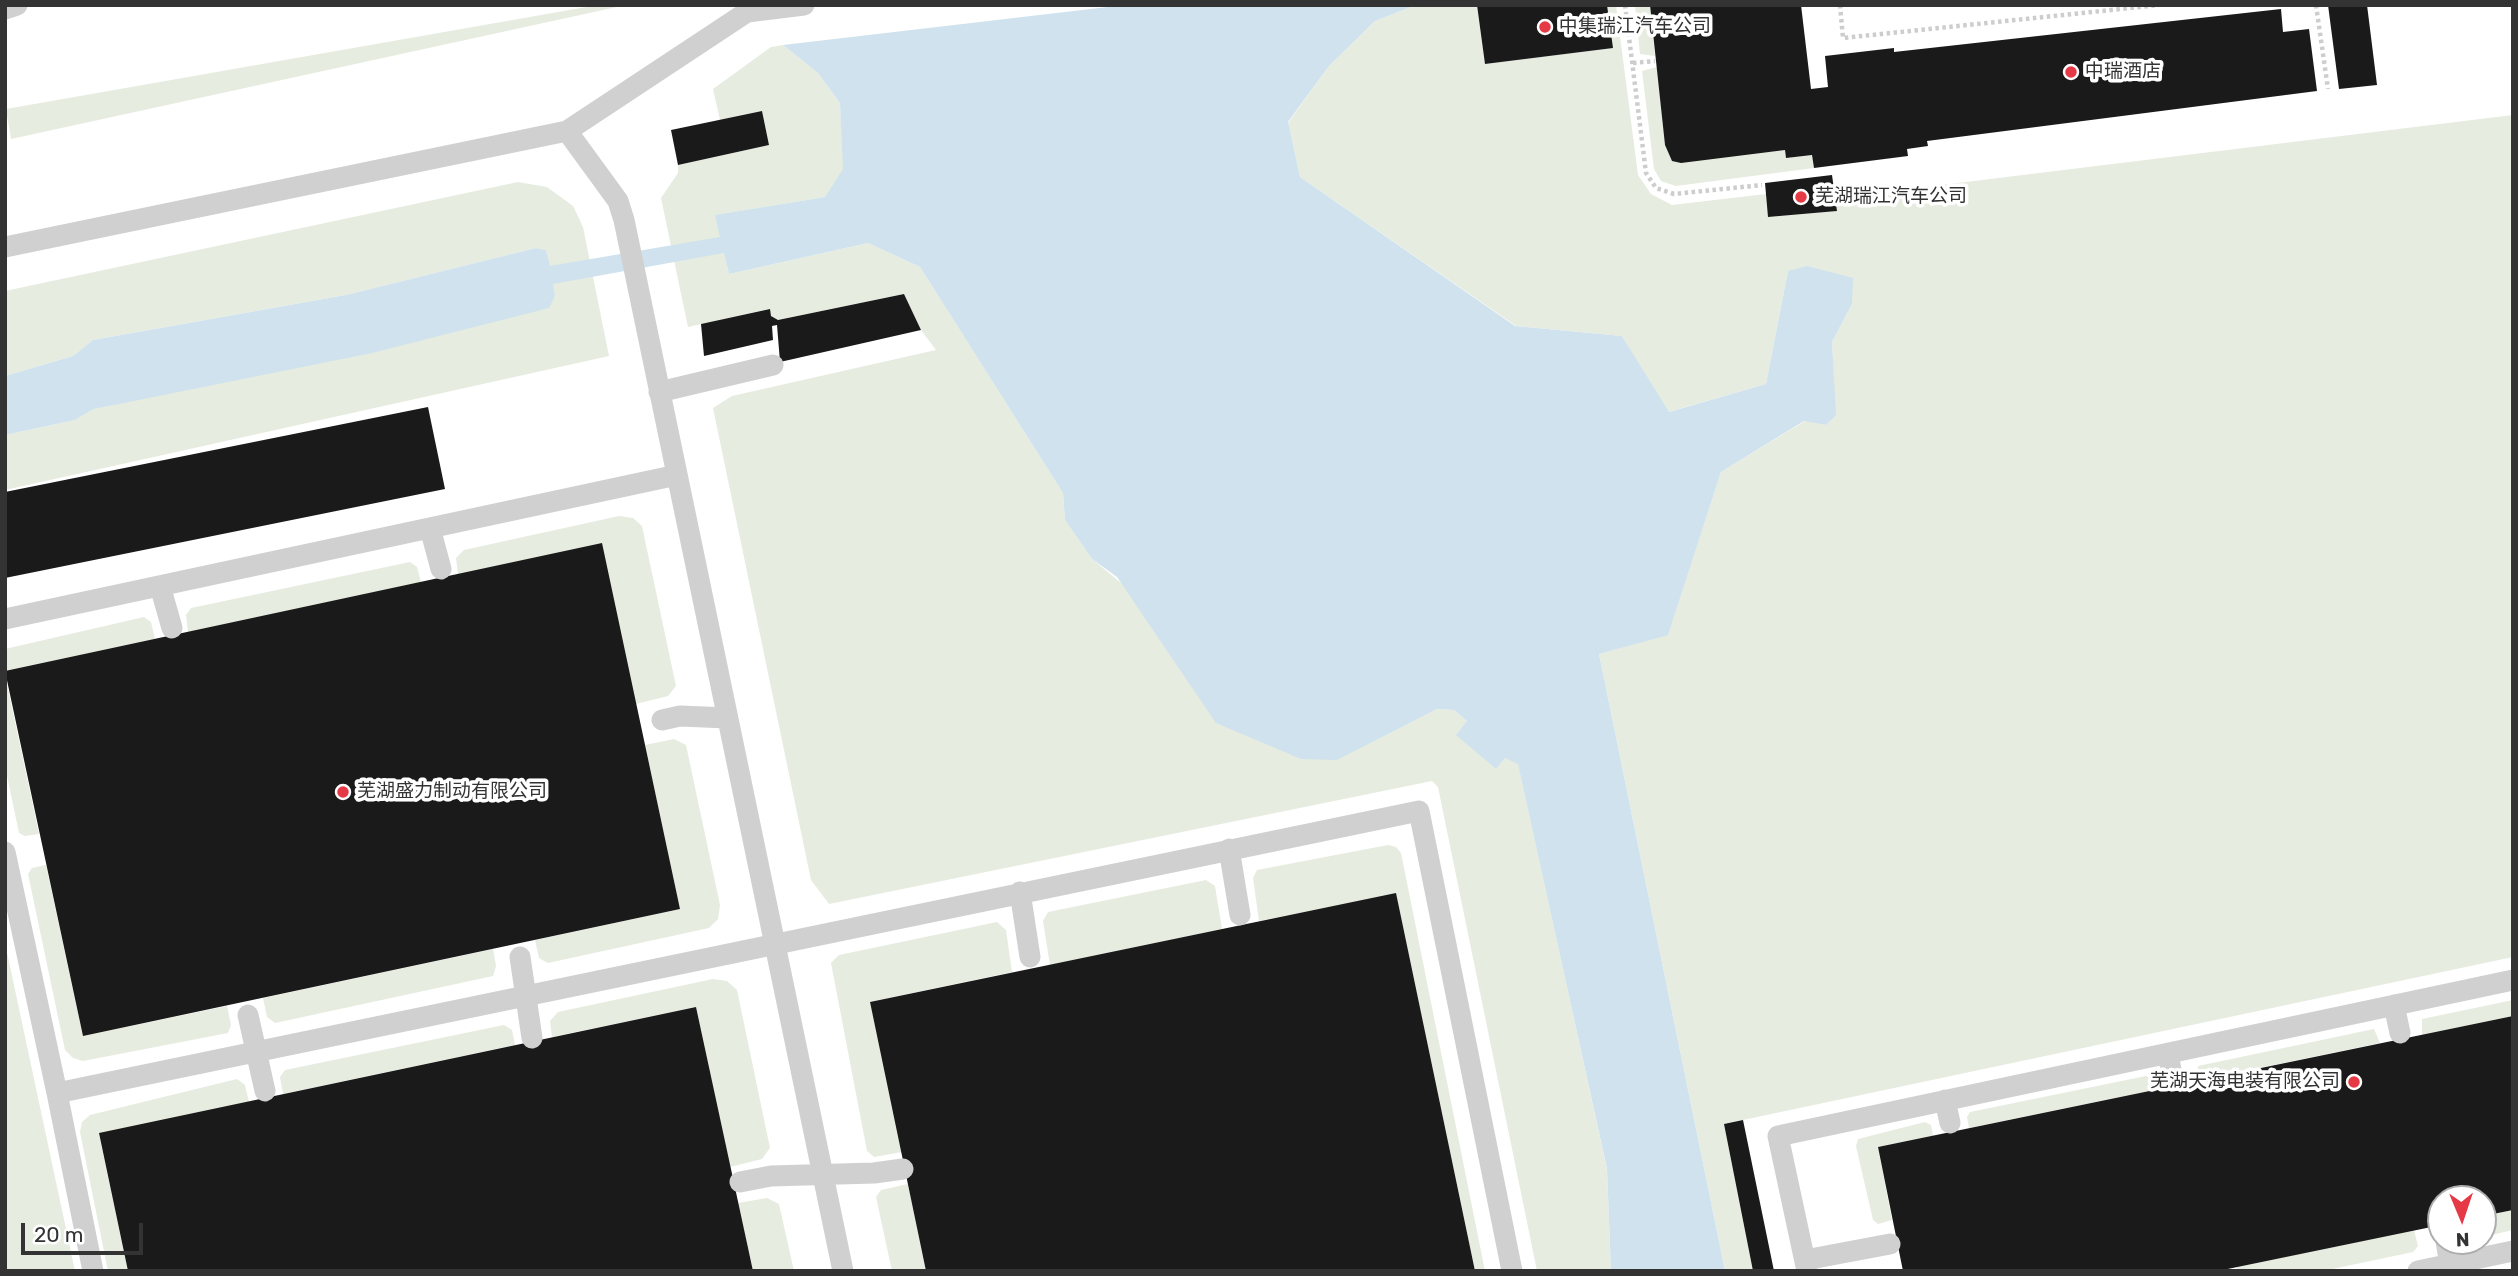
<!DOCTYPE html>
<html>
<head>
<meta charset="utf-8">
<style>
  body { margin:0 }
  #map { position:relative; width:2518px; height:1276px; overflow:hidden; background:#fff; font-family:Rubik,sans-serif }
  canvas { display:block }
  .frame { position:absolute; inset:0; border:7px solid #333; pointer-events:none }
  .north { position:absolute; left:2427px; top:1185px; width:70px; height:70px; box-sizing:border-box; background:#fff; border:2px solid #adadad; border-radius:50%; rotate:178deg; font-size:19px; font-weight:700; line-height:28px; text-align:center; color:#333 }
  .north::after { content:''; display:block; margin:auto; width:24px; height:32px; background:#e63946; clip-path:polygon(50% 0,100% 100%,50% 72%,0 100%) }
  .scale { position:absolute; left:21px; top:1223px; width:122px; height:32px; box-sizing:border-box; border:4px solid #333; border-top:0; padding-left:9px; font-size:21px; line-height:24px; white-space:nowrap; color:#333; -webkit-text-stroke:5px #fff; paint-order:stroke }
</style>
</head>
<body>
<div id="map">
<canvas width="2518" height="1276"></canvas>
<div class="frame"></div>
<div class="north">N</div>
<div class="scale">20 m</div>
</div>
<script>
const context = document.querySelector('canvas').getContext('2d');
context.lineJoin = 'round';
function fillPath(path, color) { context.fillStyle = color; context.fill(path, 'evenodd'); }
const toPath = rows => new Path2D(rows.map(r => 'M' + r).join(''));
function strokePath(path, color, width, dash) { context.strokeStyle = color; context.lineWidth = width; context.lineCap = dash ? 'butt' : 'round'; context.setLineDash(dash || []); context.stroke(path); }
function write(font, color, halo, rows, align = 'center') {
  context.font = font + ' Rubik,"Noto Sans SC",sans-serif'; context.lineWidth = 7; context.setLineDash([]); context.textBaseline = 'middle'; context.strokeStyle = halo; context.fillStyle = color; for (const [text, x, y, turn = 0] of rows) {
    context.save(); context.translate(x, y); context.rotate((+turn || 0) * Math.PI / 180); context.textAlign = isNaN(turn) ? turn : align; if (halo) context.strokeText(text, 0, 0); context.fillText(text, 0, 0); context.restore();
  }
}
const green = toPath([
  [598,5,626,5,11,139,6,109],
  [1416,5,1477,5,1485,64,1612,48,1607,5,1616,5,1638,175,1651,194,1672,205,1766,194,1769,217,1836,211,1835,198,2513,115,2513,957,1724,1124,1753,1271,1725,1271,1599,654,1668,634,1721,472,1805,421,1826,425,1835,415,1832,342,1852,304,1788,271,1766,384,1668,412,1622,336,1516,326,1300,177,1288,123,1329,66,1375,21],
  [1635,5,1650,5,1655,56,1640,54],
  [783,45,818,73,840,103,844,169,825,197,716,215,729,274,868,243,920,267,1063,493,1065,520,1092,559,1336,760,1437,709,1454,710,1467,721,1457,735,1496,769,1505,758,1518,763,1607,1170,1611,1271,1537,1271,1438,787,1432,781,829,904,811,880,713,408,732,396,936,350,921,330,904,294,778,320,771,316,769,309,688,327,661,198,678,173,678,165,769,145,762,111,720,120,713,89,771,47],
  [1657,67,1665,145,1672,161,1785,150,1786,158,1812,155,1814,168,1676,186,1661,181,1654,169,1642,71],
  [518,182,547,187,573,206,583,227,609,356,5,490,5,435,75,420,94,409,548,308,555,296,546,250,536,248,346,295,93,340,73,356,5,376,5,291],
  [619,516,633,518,642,526,676,686,668,696,636,704,458,574,456,558,464,550],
  [410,562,417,567,421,582,188,632,186,615,191,608],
  [144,617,151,622,155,639,5,671,5,649],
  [5,675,39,834,25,836,19,833,5,766],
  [674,739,686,745,720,905,718,919,709,928,548,963,539,958,535,940,680,909,645,745],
  [1388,845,1396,847,1401,853,1485,1271,1475,1271,1396,894,1259,921,1253,878,1257,870],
  [46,865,83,1036,227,1006,231,1025,228,1033,83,1061,73,1058,65,1050,28,874,32,868],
  [1206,880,1215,886,1222,929,1050,965,1043,921,1048,912],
  [997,922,1006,930,1012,972,870,1002,902,1152,874,1157,867,1151,831,963,839,955],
  [5,943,75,1271,5,1271],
  [493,949,496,966,493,976,275,1023,267,1017,263,998],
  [713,979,727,981,737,990,770,1148,762,1159,730,1167,696,1007,552,1037,550,1021,558,1012],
  [2513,1000,2513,1016,2422,1035,2422,1019],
  [504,1025,512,1030,515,1045,283,1094,280,1077,285,1070],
  [2374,1029,2380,1043,2197,1081,2198,1066],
  [2146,1076,2151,1079,2154,1090,1969,1128,1967,1117,1970,1112],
  [237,1079,245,1085,249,1102,99,1134,128,1271,108,1271,80,1132,82,1122,90,1115],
  [1925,1122,1931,1125,1933,1136,1878,1147,1892,1220,1878,1224,1873,1220,1856,1146,1858,1139],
  [908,1184,926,1271,892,1271,876,1197,881,1190],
  [767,1198,779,1204,794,1271,753,1271,738,1203],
  [2513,1210,2513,1230,2483,1237,2483,1216],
  [2414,1230,2418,1246,2413,1252,2323,1271,2237,1271,2237,1267]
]);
const water = toPath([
  [1125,5,1416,5,1375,21,1329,66,1288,122,1300,177,1515,326,1622,336,1669,412,1766,384,1788,271,1807,266,1853,278,1852,304,1832,342,1836,415,1826,425,1804,421,1721,472,1668,635,1599,654,1725,1271,1611,1271,1607,1169,1518,764,1505,758,1496,769,1456,735,1467,721,1454,710,1437,709,1337,760,1301,759,1216,723,1117,577,1092,559,1065,520,1063,493,920,267,868,243,729,274,724,253,553,284,555,296,549,308,372,353,94,409,75,420,5,435,5,376,73,356,93,340,346,295,536,248,546,250,550,266,720,237,715,215,825,197,843,169,840,103,818,73,783,45]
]);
const building = toPath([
  [1477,5,1607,5,1613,48,1485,64],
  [1650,5,1801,5,1811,89,1828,87,1825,56,1894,48,1894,52,2281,9,2283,32,2309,29,2317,91,1927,141,1928,146,1907,149,1908,156,1814,168,1812,155,1786,158,1785,150,1681,163,1672,161,1665,145],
  [2328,5,2367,5,2377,85,2339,89],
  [762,111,769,145,678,165,671,130],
  [1832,175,1837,211,1768,217,1765,183],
  [904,294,921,330,780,362,777,325,772,326,773,340,704,356,701,324,770,309,771,316,778,320],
  [428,407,445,489,5,578,5,492],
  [602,543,680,909,83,1036,5,671],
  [1396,893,1475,1271,926,1271,870,1002],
  [696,1007,753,1271,128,1271,99,1133],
  [2513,1016,2513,1210,2483,1216,2483,1199,2441,1199,2441,1225,2218,1271,1903,1271,1878,1147],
  [1743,1120,1774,1271,1753,1271,1724,1124]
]);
const path = toPath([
  [1625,5,1646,173,1656,188,1674,194,1762,185],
  [1840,5,1843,38,2159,5],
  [2316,5,2328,89],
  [1633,63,1655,61]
]);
const service = toPath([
  [5,9,17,5],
  [567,131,618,201,624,220,843,1271],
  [5,247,567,131,747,12,804,5],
  [659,392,773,365],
  [430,528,441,569],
  [160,586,172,628],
  [5,619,677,475],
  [662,720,680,716,728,718],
  [1229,849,1240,915],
  [5,852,57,1093],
  [1020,892,1030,957],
  [520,957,532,1038],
  [2394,1005,2400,1033],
  [248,1015,265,1091],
  [2168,1053,2173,1081],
  [1945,1100,1950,1123],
  [740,1182,771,1176,874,1173,903,1169],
  [2446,1241,2451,1271],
  [1805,1260,1890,1244],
  [93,1271,57,1093,1419,811,1512,1271],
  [1807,1271,1778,1136,2513,980],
  [2418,1271,2513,1251]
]);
const markers = [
  [1545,27,7,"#e63946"],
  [2071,72,7,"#e63946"],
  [1801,197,7,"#e63946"],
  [343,792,7,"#e63946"],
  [2354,1082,7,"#e63946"]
];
const poiNames = [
  ["中集瑞江汽车公司",1559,27],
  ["中瑞酒店",2085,72],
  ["芜湖瑞江汽车公司",1815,197],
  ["芜湖盛力制动有限公司",357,792],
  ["芜湖天海电装有限公司",2340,1082,"right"]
];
fillPath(green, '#e6ecdf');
fillPath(water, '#cfe2ee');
fillPath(building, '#1a1a1a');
strokePath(path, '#cdcdcd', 4.5, [3.5, 3.5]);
strokePath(service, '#d0d0d0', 21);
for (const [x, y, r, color] of markers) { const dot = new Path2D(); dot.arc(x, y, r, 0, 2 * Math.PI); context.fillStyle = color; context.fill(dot); strokePath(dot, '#fff', 2.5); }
write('19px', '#333', '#fff', poiNames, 'left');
</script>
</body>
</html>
